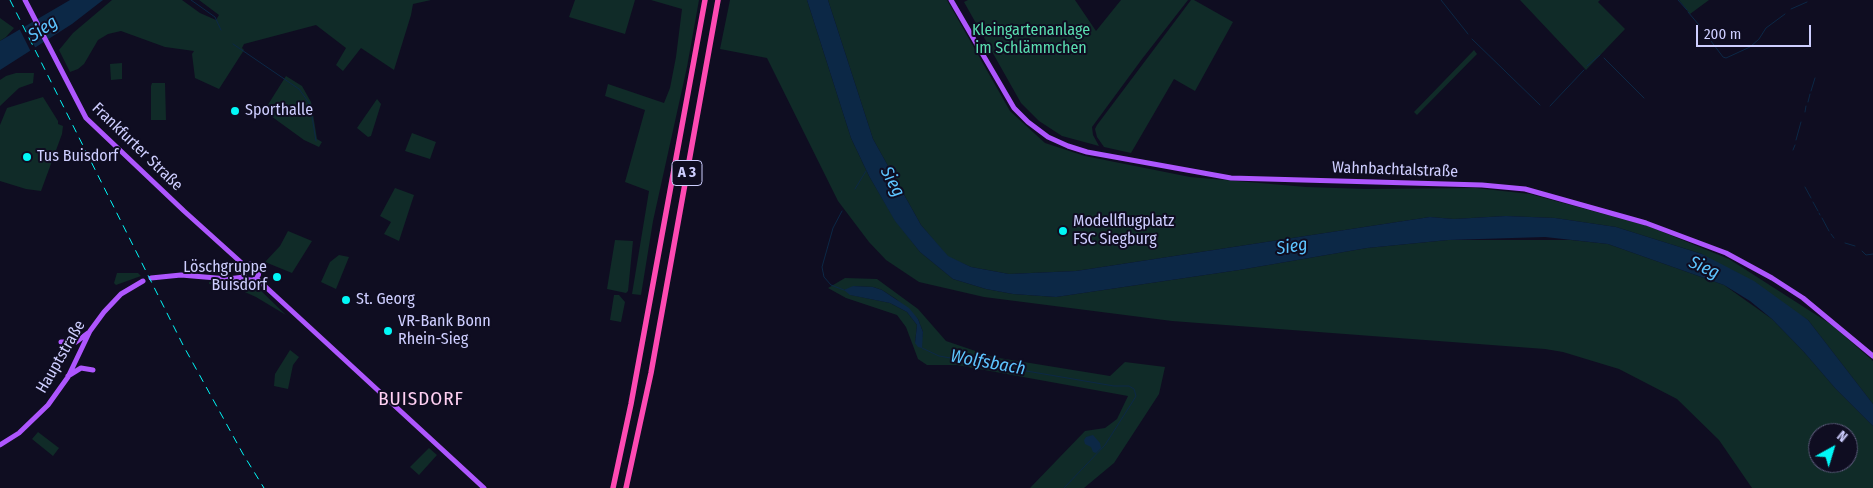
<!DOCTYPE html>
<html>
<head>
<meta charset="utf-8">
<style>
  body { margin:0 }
  #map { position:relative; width:1873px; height:488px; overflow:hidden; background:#0f0d21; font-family:"Fira Sans Condensed",sans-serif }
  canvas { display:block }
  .north { position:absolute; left:1808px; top:423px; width:50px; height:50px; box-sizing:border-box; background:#0f0d21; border:1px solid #5b5a7a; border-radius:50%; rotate:39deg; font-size:14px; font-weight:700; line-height:20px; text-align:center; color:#ceceff }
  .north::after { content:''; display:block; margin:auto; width:18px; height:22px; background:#01f8f7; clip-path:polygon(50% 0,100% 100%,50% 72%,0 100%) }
  .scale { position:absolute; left:1696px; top:25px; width:115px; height:22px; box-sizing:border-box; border:2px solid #ceceff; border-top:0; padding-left:6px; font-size:15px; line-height:18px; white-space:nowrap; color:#ceceff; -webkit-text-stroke:4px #0f0d21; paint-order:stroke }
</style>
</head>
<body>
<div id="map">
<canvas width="1873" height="488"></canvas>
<div class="north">N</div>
<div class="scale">200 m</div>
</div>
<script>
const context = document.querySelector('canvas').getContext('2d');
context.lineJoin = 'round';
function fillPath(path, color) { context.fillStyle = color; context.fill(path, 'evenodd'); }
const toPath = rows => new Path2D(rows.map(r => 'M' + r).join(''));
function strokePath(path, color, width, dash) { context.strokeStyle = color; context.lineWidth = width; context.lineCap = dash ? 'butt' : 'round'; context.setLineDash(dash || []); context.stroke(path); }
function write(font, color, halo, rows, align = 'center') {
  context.font = font + ' "Fira Sans Condensed",sans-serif'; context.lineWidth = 4; context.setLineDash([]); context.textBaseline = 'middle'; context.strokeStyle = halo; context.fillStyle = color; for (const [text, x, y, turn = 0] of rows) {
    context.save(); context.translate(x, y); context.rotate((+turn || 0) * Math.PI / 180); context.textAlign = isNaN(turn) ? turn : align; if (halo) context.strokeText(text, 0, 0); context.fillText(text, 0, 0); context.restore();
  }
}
const green = toPath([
  [112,0,182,0,200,13,216,20,219,15,199,0,431,0,413,4,411,15,394,70,361,48,343,71,336,65,346,48,316,25,244,44,242,48,244,50,219,89,195,78,192,54,194,51,165,47,121,31,108,34,98,40,84,64,78,69,70,72,59,50,73,33],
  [575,0,635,0,625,34,569,17],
  [651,0,699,0,687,67,653,221,641,295,632,294,649,191,625,182,645,110,605,96,608,84,664,103,670,88,676,57,682,9],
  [730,0,807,0,851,138,869,176,895,220,920,252,953,279,986,289,1013,294,1056,297,1239,270,1367,248,1448,240,1571,240,1608,244,1724,285,1772,319,1804,352,1835,388,1873,426,1873,488,1752,488,1719,440,1677,399,1619,369,1563,352,1545,349,1172,321,984,297,919,282,886,260,869,242,838,201,767,58,720,49],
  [1818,433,1848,433,1848,463,1818,463],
  [828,0,947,0,1010,111,1045,143,1085,156,1190,177,1306,187,1366,189,1476,188,1530,194,1648,226,1729,259,1832,325,1873,361,1873,404,1808,320,1702,254,1616,227,1555,218,1506,216,1454,219,1430,217,1076,271,1009,274,971,267,948,257,921,225,873,139],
  [968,0,1075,0,1096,31,1121,0,1188,0,1142,59,1092,127,1093,135,1099,146,1062,136,1039,121,1021,103,964,2],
  [1191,0,1194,0,1233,22,1195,91,1174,79,1131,153,1104,147,1097,137,1095,129,1097,125],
  [1520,0,1600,0,1598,2,1625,29,1586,70],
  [1679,0,1709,0,1690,14],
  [0,18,14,28,6,37,0,41],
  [1474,50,1477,54,1417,115,1414,112],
  [122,63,122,79,111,80,110,64],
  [16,73,34,73,33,83,19,88,0,106,0,80,6,76],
  [286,76,302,86,311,102,317,139,322,142,319,147,304,140,264,111],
  [152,83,165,83,166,120,151,120,151,86],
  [43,97,58,121,58,124,63,126,62,134,41,191,26,189,0,181,0,125,7,108],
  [377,99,381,104,371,136,368,137,357,128],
  [412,133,436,142,430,159,405,151],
  [395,188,414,195,399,241,384,234,391,222,380,216],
  [288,231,312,241,292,273,265,262,280,246],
  [615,240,633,241,628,291,626,293,607,289],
  [339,255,349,257,336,289,321,282,330,262],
  [117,273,138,273,141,276,116,285,114,283],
  [845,278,877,279,918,309,946,341,993,357,1110,376,1125,362,1165,367,1159,394,1114,463,1084,488,1030,488,1085,431,1105,428,1117,419,1128,396,957,365,927,365,918,359,906,327,897,315,846,298,828,288],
  [853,286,873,287,882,290,896,299,918,319,923,332,921,343,915,343,917,325,907,312,890,303,851,295],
  [209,282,239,283,255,285,286,315,256,297,238,289,209,284],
  [614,295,619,295,625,302,621,322,610,320],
  [290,350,299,357,293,365,288,389,274,386,275,374],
  [38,432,59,448,53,456,32,439],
  [429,448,437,455,419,475,410,467]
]);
const water = toPath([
  [70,0,103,0,72,24,0,70,0,41],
  [807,0,828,0,873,139,921,225,948,256,971,267,1009,274,1076,271,1430,217,1454,219,1506,216,1555,218,1616,227,1702,254,1754,281,1808,320,1873,404,1873,426,1835,388,1804,352,1772,319,1750,301,1724,285,1608,244,1545,237,1448,240,1367,248,1239,270,1056,297,1013,294,986,289,953,279,920,252,895,221,869,176,851,138],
  [853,286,873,287,882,290,909,308,918,319,923,332,922,348,918,347,915,343,917,325,907,312,890,303,850,295,844,290],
  [1093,435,1100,443,1101,448,1096,453,1093,452,1091,447,1085,444,1084,440,1086,437]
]);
const pier = toPath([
  [23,24,36,49,31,52,18,26]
]);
const stream = toPath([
  [191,0,215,17,221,30],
  [1441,0,1468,34],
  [1678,0,1687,10],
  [1791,9,1807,2],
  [1688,12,1699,25],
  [1705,33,1723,57,1726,58,1750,47,1759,39,1766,28,1785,14],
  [1472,39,1540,105],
  [233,44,299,89,310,104,316,141],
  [1604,58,1644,98],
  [1587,66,1600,55],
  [1811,91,1815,78],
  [1808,102,1810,94],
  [1550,106,1584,70],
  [1805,112,1806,106],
  [1796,140,1801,122],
  [1793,150,1795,145],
  [1805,187,1811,198],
  [855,189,866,171],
  [1813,202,1818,211],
  [842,211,833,228,822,267,824,277,831,285,844,290],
  [1819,213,1820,215],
  [1822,218,1829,231],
  [1831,234,1834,238],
  [1845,243,1855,246],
  [1862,251,1866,255,1873,254],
  [922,348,939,356,1114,386,1129,386,1134,389,1136,396,1133,401,1105,445,1064,488]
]);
const major = toPath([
  [25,0,86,118,184,211,245,266],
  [951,0,1014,108,1028,122,1048,137,1068,146,1087,152,1231,178,1482,185,1525,189,1646,223,1726,253,1772,278,1803,298,1873,356],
  '243 272a8 8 0 1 1 16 0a8 8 0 1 1-16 0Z',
  [151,278,181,275,228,279,244,277],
  [256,278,484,488],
  [61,342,76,342,88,333],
  [68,376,81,368,93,370],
  [0,445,19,433,48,405,68,377,90,331,104,312,121,294,143,281]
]);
const highway = toPath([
  [613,488,631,404,705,0],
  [626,488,651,373,718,0]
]);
const rail = toPath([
  [10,0,183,345,243,454,264,488]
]);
const markers = [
  [235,111,5,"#01f8f7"],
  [27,157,5,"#01f8f7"],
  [1063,231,5,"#01f8f7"],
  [277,277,5,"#01f8f7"],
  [346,300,5,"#01f8f7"],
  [388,331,5,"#01f8f7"]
];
const shields = [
  [687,173,30]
];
const shieldNames = [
  ["A 3",687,173]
];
const parkNames = [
  ["Kleingartenanlage",1031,31],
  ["im Schlämmchen",1031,49]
];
const poiNames = [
  ["Sporthalle",245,111],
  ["Tus Buisdorf",37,157],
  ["Modellflugplatz",1073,222],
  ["FSC Siegburg",1073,240],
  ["Löschgruppe",267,268,"right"],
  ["Buisdorf",267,286,"right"],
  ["St. Georg",356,300],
  ["VR-Bank Bonn",398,322],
  ["Rhein-Sieg",398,340]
];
const streetNames = [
  ["Frankfurter Straße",137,147,44],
  ["Wahnbachtalstraße",1395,170,2],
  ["Hauptstraße",61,357,-60]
];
const waterNames = [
  ["Sieg",43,29,-34],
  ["Sieg",892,182,62],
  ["Sieg",1292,247,-8],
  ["Sieg",1704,268,24],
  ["Wolfsbach",988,363,10]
];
const quarterNames = [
  ["BUISDORF",421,400]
];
fillPath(green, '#102b28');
fillPath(water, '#0c2846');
fillPath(pier, '#0f0d21');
strokePath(stream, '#0c2846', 1);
strokePath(major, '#ae56fe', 5);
strokePath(highway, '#fe4ab3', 5.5);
strokePath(rail, '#01f8f7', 1, [8, 6]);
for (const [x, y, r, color] of markers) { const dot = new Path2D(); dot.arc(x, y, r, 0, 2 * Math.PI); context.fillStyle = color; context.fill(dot); strokePath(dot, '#0f0d21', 2); }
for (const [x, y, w] of shields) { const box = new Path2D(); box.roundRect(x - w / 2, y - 12.5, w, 25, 4); context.fillStyle = '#0f0d21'; context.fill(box); strokePath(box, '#ceceff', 1); }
write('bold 15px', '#ceceff', null, shieldNames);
write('16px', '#5adeb0', '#0f0d21', parkNames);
write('16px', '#ceceff', '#0f0d21', poiNames, 'left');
write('16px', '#ceceff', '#0f0d21', streetNames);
write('italic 18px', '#5dc4fe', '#0f0d21', waterNames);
context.letterSpacing = '1px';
write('19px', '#ffd0f3', '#0f0d21', quarterNames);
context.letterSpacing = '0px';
</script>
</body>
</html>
